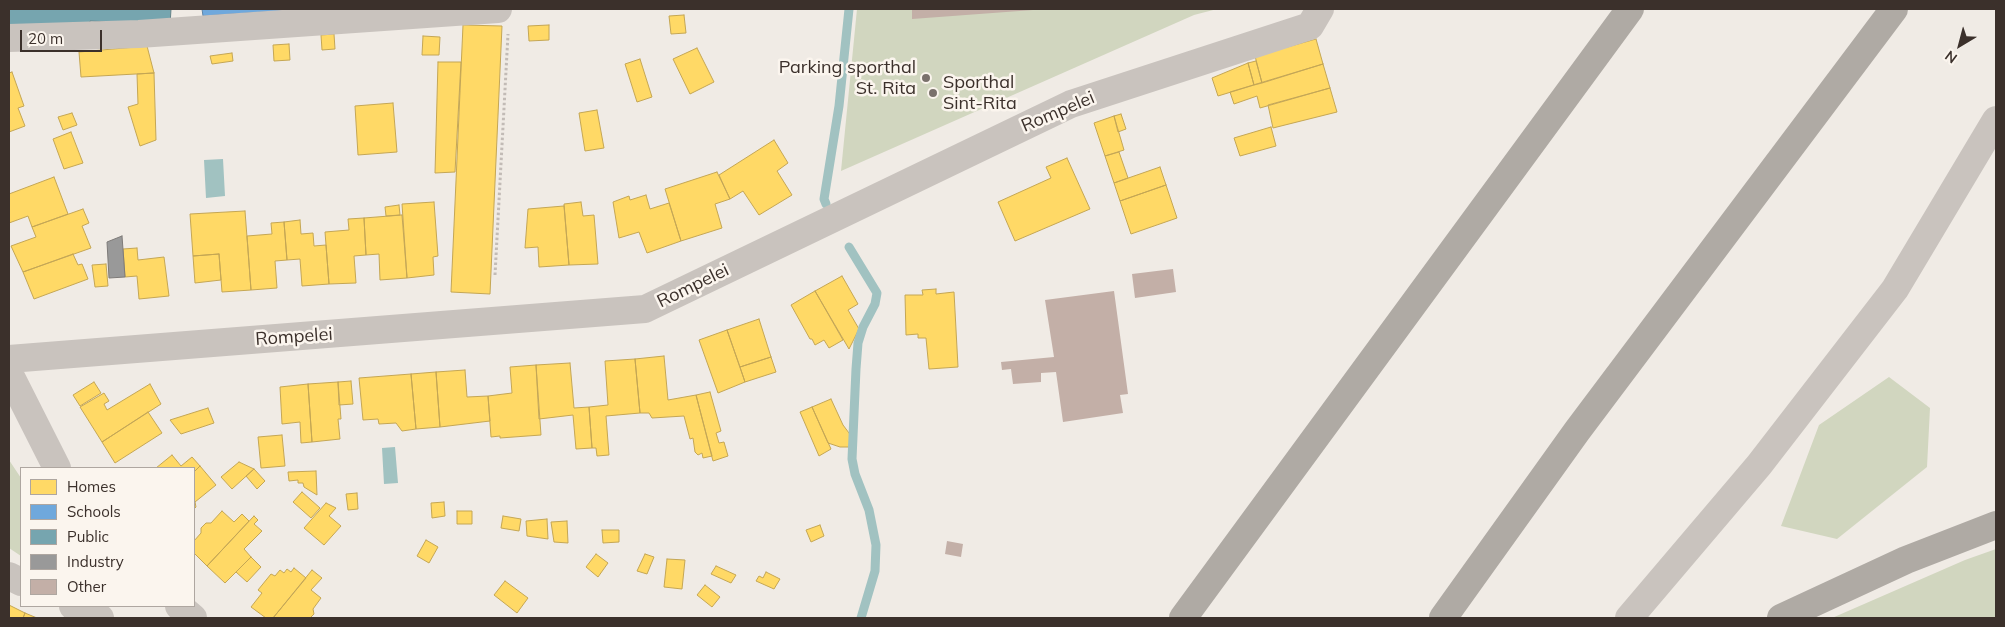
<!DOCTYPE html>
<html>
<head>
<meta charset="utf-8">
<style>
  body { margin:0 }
  #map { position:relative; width:2005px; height:627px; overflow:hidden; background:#f0ebe5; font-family:Mulish,sans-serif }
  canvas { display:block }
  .frame { position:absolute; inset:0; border:10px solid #3b302b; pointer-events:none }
  .legend { position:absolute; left:20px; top:467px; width:175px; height:140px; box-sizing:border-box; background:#fbf5ee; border:1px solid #aea6a0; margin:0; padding:6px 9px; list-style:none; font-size:15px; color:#3b302b }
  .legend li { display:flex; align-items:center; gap:10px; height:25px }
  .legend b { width:25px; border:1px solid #aea6a0 }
  .north { position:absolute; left:1935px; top:20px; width:50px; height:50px; -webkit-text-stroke:4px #fbf5ee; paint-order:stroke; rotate:217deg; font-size:14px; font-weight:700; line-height:20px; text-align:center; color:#3b302b }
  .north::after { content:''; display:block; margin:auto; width:18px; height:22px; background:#3b302b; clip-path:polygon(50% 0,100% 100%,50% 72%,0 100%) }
  .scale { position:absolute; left:20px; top:30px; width:82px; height:22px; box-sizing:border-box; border:2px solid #3b302b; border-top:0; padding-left:6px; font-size:15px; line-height:18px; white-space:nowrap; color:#3b302b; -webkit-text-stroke:4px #fbf5ee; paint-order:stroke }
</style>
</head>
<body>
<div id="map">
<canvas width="2005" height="627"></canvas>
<div class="frame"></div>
<ul class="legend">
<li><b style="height:14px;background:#ffd966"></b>Homes</li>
<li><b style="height:14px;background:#6fa8dc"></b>Schools</li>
<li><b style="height:14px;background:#76a5af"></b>Public</li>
<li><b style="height:14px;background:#999"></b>Industry</li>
<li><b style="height:14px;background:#c3afa7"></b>Other</li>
</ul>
<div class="north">N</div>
<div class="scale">20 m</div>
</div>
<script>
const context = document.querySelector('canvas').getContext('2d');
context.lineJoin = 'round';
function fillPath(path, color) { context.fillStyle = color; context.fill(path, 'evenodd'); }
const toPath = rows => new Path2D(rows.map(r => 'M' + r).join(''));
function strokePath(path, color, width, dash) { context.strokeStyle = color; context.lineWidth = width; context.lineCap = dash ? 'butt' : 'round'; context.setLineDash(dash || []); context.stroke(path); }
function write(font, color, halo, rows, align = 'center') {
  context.font = font + ' Mulish,sans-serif'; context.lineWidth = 5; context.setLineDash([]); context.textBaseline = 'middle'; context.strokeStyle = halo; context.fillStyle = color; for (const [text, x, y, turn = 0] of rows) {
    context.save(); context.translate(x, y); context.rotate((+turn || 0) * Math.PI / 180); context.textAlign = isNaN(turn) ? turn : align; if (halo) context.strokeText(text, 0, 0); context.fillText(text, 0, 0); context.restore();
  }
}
const green = toPath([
  [857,9,1217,9,1194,15,841,171],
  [1889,377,1930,408,1927,467,1837,539,1781,526,1819,425],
  [9,460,21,478,21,556,9,548],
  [1996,549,1996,618,1832,618,1965,560]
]);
const water = toPath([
  [223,159,225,196,206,198,204,160],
  [395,447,398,483,384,484,382,448]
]);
const homes = toPath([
  [684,15,686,33,671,34,669,16,684,15],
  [463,25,502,26,490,294,451,292,463,25],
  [549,25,549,40,529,41,528,26,549,25],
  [334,34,335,49,322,50,321,35,334,34],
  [423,36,440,37,439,55,422,55,423,36],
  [1316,39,1323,64,1262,83,1255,56,1316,39],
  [289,44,290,60,274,61,273,45,289,44],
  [147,46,154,73,81,77,79,52,147,46],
  [697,48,714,82,690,94,673,59,697,48],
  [232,53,233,61,212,64,210,56,232,53],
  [640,59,652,97,637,102,625,64,640,59],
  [1256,61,1262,83,1254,85,1248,63,1256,61],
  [438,62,461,62,455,172,435,173,438,62],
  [1248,63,1254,85,1218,96,1212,78,1248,63],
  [1323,64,1330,88,1260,108,1257,96,1234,104,1230,92,1323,64],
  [12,72,24,106,18,108,25,126,9,132,9,73,12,72],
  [154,73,156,140,140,146,128,107,138,104,137,74,154,73],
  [1330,88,1337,112,1273,128,1268,105,1330,88],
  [393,103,397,152,358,155,355,106,393,103],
  [597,110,604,148,585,151,579,113,597,110],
  [72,113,77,125,63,130,58,117,72,113],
  [1121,114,1126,129,1118,132,1114,116,1121,114],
  [1114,116,1124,150,1105,156,1094,123,1114,116],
  [1271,127,1276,146,1240,156,1234,138,1271,127],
  [71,132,83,163,64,169,53,139,71,132],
  [774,140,788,163,777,171,792,195,759,215,743,191,730,199,719,175,774,140],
  [1119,152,1128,178,1114,183,1105,156,1119,152],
  [1067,158,1090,209,1015,241,998,202,1051,178,1046,167,1067,158],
  [1160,167,1166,185,1120,201,1114,183,1160,167],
  [717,172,730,199,715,204,722,228,681,241,665,189,717,172],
  [54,177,68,214,32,227,28,216,9,223,9,194,54,177],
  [1166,185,1177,218,1131,234,1120,201,1166,185],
  [646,195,650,209,669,203,681,241,647,253,639,232,619,238,613,202,629,196,630,200,646,195],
  [434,202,438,256,433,257,434,275,407,278,402,204,434,202],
  [581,202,583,216,594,215,598,264,569,265,564,204,581,202],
  [399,205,400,215,386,216,385,207,399,205],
  [564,206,569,265,539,267,538,247,525,248,528,209,564,206],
  [83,209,89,223,82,226,91,248,23,272,11,246,36,237,32,227,83,209],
  [245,211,251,290,222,292,219,254,193,256,190,214,245,211],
  [402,215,407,278,380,280,379,254,366,255,364,218,402,215],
  [364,218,366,255,354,256,356,283,329,284,325,232,349,230,348,219,364,218],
  [300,220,301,234,313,233,314,246,326,245,329,284,302,286,300,259,287,260,284,222,300,220],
  [284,222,287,260,275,261,277,288,251,290,247,236,272,234,271,223,284,222],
  [137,248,138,260,164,257,169,296,139,299,137,276,125,277,123,249,137,248],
  [73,254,78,265,82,264,88,279,34,299,23,272,73,254],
  [219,254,221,280,195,283,193,256,219,254],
  [106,264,108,286,95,287,92,265,106,264],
  [842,276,858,304,848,310,859,329,849,349,815,291,842,276],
  [936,289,936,294,954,292,958,367,929,369,926,338,918,338,918,334,906,335,905,295,923,295,922,290,936,289],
  [815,291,843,340,829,348,824,340,815,345,812,339,810,339,791,305,815,291],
  [759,319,771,357,740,367,727,330,759,319],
  [727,330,745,382,718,393,699,340,727,330],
  [664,356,668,400,696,395,712,456,703,458,702,453,698,455,695,452,693,438,690,439,684,416,652,418,649,413,640,413,635,359,664,356],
  [771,357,776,372,745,382,740,367,771,357],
  [635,359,640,413,606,416,609,455,597,456,596,448,592,448,589,407,608,405,605,361,635,359],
  [570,363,574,408,589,407,592,448,576,449,573,415,539,419,536,365,570,363],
  [536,365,541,435,500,438,500,436,491,437,488,396,512,393,510,367,536,365],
  [465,370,467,397,488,396,490,421,440,427,436,372,465,370],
  [436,372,440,427,416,429,411,374,436,372],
  [411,374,416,429,402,431,396,423,379,424,378,419,363,420,359,378,411,374],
  [351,381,353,404,339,405,338,382,351,381],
  [94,382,101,393,80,406,73,395,94,382],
  [338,382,341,419,338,419,340,439,312,442,308,384,338,382],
  [150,384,161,404,102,442,80,407,104,393,109,401,104,404,107,410,150,384],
  [308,384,312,442,301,443,300,422,282,424,280,387,308,384],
  [710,392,721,431,716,433,719,443,724,442,728,456,713,461,696,395,710,392],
  [831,399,843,425,852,437,850,447,840,447,828,443,812,407,831,399],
  [812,407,831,449,819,456,800,412,812,407],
  [208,408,214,423,181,434,170,420,208,408],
  [148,412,162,433,115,463,102,442,148,412],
  [282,435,285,466,261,468,258,437,282,435],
  [172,455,181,466,192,457,200,466,194,472,194,468,156,468,172,455],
  [239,462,254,469,232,489,221,477,239,462],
  [200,466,216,485,195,502,196,507,194,509,194,472,200,466],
  [254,469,265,481,257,489,246,476,254,469],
  [316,471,317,495,304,487,303,483,298,483,298,480,289,481,288,472,316,471],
  [302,492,320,508,311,518,293,502,302,492],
  [357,493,358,509,348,510,346,494,357,493],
  [444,502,445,516,432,518,431,503,444,502],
  [326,503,336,508,329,516,341,526,324,545,304,528,326,503],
  [222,511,234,522,242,514,249,521,207,566,194,553,194,541,201,533,201,528,206,523,211,523,222,511],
  [457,511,472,511,472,524,457,524,457,511],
  [254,516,258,520,254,524,262,531,244,549,251,557,225,583,207,566,254,516],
  [503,516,521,519,519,531,501,528,503,516],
  [547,519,548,539,527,536,526,521,547,519],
  [567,521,568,543,554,542,551,522,567,521],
  [820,525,824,536,811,542,806,530,820,525],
  [602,530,619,530,619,542,603,543,602,530],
  [426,540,438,547,429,563,417,556,426,540],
  [596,554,608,563,598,577,586,567,596,554],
  [645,554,654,557,647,574,637,571,645,554],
  [251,557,261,567,247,582,236,572,251,557],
  [667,559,685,560,682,589,664,587,667,559],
  [716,566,736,575,731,583,711,574,716,566],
  [294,568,306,578,273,618,266,618,251,607,262,593,258,590,271,574,275,576,280,570,284,573,287,569,291,572,294,568],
  [312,570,322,578,311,590,321,598,313,609,314,614,310,618,273,618,312,570],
  [766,572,780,579,774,589,756,581,759,576,763,578,766,572],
  [505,581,528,598,517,613,494,595,505,581],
  [705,585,720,597,712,607,697,595,705,585],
  [9,605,25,613,23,618,9,618,9,605],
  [25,613,37,618,23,618,25,613]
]);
const schools = toPath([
  [202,9,312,9,203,16,202,9]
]);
const public = toPath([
  [9,9,171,9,170,25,90,21,90,33,9,29,9,9]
]);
const industry = toPath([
  [122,236,125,277,109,278,107,242,122,236]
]);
const stream = toPath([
  [826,204,824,199,839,106,849,9],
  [849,247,877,293,875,304,863,327,858,343,856,369,852,459,855,474,869,510,876,545,875,571,861,618]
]);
const building = toPath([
  [912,9,1033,9,1033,10,912,19],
  [1173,269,1176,292,1135,298,1132,274],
  [1114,291,1128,394,1120,395,1123,413,1063,422,1056,372,1041,373,1041,382,1013,384,1011,369,1002,370,1001,362,1054,357,1045,300],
  [947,541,963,544,961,557,945,554]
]);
const path = toPath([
  [495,275,508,34]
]);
const minor = toPath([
  [9,38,139,34,498,9],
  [9,359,645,309,1071,104,1310,26,1320,9],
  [9,373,57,468],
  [9,576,21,582],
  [73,606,100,618],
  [179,606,193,618],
  [1629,618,1759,465,1895,289,1996,120]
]);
const highway = toPath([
  [1183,618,1630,9],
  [1443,618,1577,431,1894,9],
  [1781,618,1906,560,1996,525]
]);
const markers = [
  [926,78,5,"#7a716c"],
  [933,93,5,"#7a716c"]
];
const poiNames = [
  ["Parking sporthal",916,68],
  ["St. Rita",916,89],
  ["Sporthal",943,83,"left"],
  ["Sint-Rita",943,104,"left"]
];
const streetNames = [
  ["Rompelei",1058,112,-23],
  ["Rompelei",693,286,-26],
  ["Rompelei",294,337,-4]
];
fillPath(green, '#d1d6bf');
fillPath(water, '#a1c2c1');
fillPath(homes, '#ffd966');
strokePath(homes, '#c4a654', 1);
fillPath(schools, '#6fa8dc');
strokePath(schools, '#5f84a7', 1);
fillPath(public, '#76a5af');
strokePath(public, '#648287', 1);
fillPath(industry, '#999');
strokePath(industry, '#7d7a78', 1);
strokePath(stream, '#a1c2c1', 9);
fillPath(building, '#c3afa7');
strokePath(path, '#c2bbb6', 3, [2.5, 2.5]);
strokePath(minor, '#c9c3be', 28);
strokePath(highway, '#afaaa4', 28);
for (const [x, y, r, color] of markers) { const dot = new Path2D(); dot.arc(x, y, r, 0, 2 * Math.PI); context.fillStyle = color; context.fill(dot); strokePath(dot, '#fbf5ee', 2); }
write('18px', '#3b302b', '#fbf5ee', poiNames, 'right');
write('18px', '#3b302b', '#fbf5ee', streetNames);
</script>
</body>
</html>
